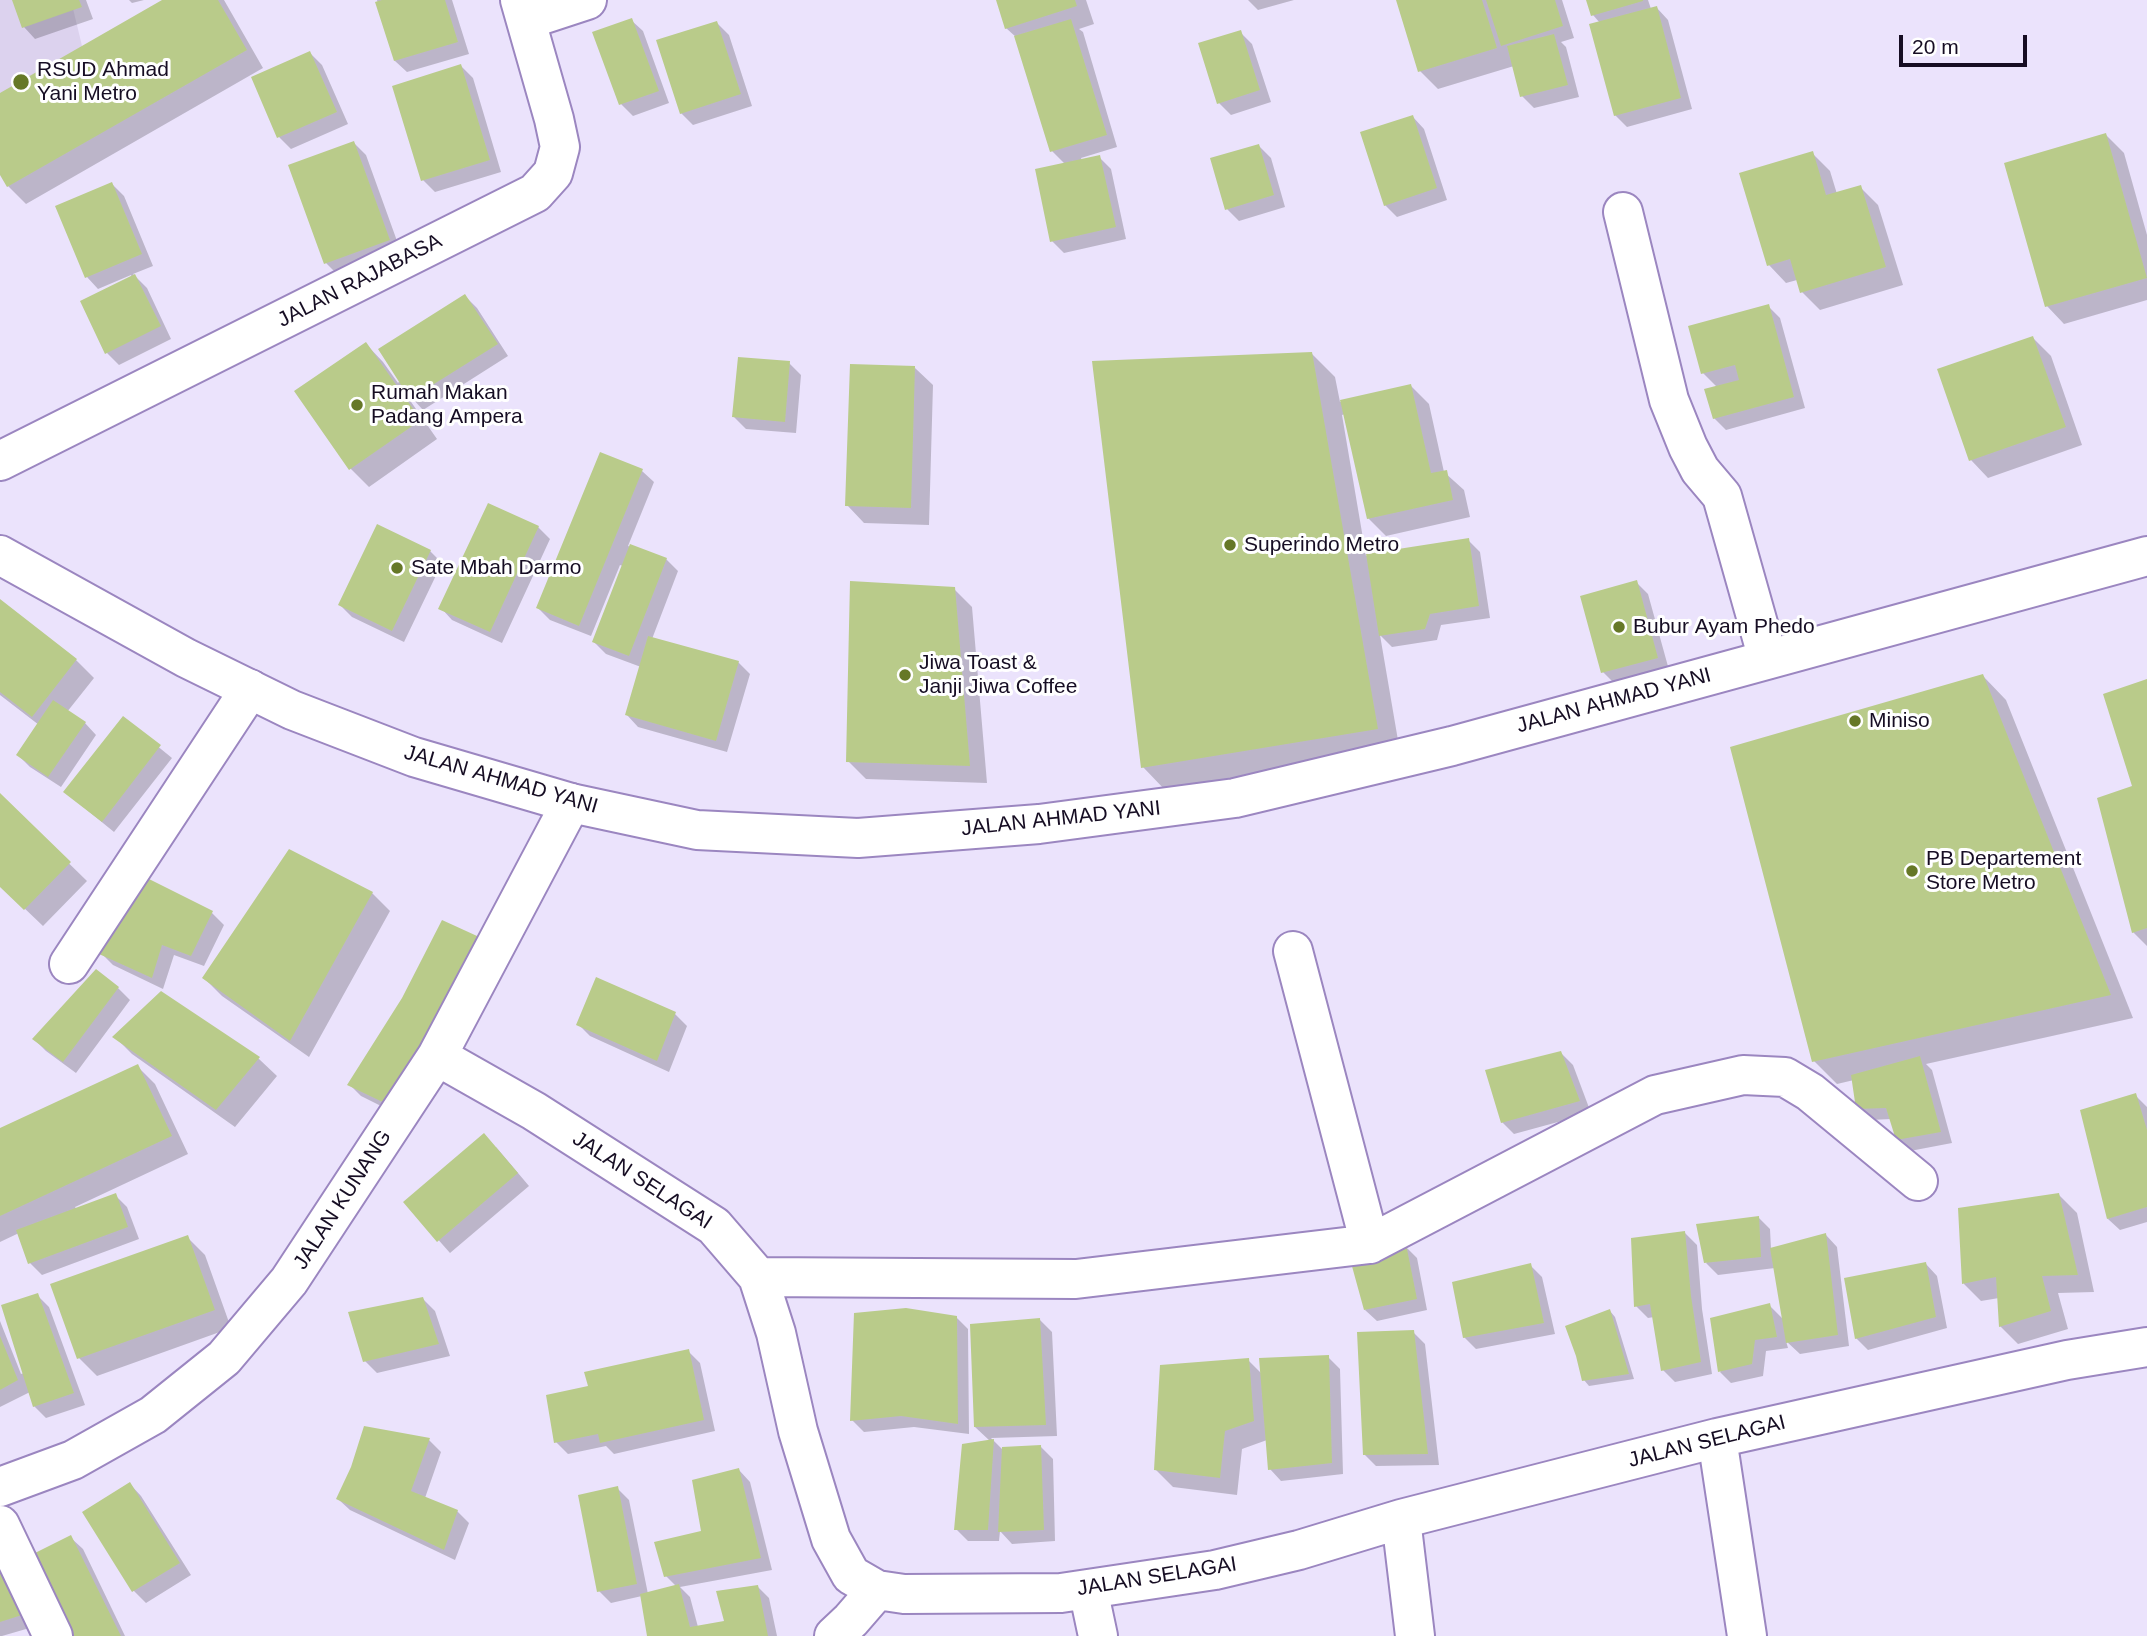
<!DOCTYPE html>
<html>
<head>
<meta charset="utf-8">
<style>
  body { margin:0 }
  #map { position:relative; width:2147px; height:1636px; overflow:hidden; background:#ebe3fc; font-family:Helvetica,sans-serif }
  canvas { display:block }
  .scale { position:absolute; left:1899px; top:35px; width:128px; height:32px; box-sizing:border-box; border:4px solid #160d23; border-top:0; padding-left:9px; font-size:21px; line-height:24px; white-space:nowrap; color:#160d23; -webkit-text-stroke:5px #fff; paint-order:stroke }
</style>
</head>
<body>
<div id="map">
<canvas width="2147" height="1636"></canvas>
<div class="scale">20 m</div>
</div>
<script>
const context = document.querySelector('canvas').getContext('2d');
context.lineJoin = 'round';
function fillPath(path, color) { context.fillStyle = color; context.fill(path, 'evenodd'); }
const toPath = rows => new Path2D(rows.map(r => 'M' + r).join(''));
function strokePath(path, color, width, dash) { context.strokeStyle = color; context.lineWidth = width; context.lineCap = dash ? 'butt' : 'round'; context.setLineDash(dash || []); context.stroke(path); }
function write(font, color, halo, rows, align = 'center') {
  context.font = font + ' Helvetica,sans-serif'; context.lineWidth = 6; context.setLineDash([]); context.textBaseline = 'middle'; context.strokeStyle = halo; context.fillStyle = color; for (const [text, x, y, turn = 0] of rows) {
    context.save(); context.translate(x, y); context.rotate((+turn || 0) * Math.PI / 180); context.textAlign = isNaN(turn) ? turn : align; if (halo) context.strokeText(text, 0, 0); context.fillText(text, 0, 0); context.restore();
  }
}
const built = toPath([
  [0,0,71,0,82,46,0,118]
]);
const shadow = toPath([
  [14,0,86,0,93,19,35,39,24,27],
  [129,0,144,0,132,3],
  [166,0,224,0,263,68,26,204,8,186,0,171,0,95],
  [372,0,452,0,469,54,407,72,395,61,377,0],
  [998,0,1086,0,1094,24,1079,29,1083,32,1117,147,1081,158,1082,160,1099,157,1111,169,1126,239,1064,253,1052,241,1065,164,1052,151,1017,38,1006,28],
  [1248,0,1294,0,1258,10],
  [1398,0,1562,0,1574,38,1561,42,1566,47,1579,97,1534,108,1522,96,1514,66,1438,89,1420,71],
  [1588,0,1648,0,1651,9,1657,8,1668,20,1692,109,1627,127,1615,115,1600,23,1593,15],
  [631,20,643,31,669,103,633,116,621,104],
  [717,23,729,35,752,106,693,125,681,113],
  [1240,32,1252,44,1271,102,1231,115,1219,103],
  [310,53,322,65,348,124,291,149,279,137],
  [461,66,473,78,501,172,435,192,423,180],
  [1413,117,1424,129,1447,200,1397,217,1385,205],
  [2106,135,2124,153,2147,235,2147,300,2064,324,2047,306],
  [354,143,366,155,401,252,338,275,326,263],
  [1259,146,1271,158,1285,207,1239,221,1227,209],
  [1812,153,1830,171,1837,194,1860,187,1878,205,1903,285,1820,310,1802,292,1797,280,1786,283,1769,265],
  [112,184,124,196,153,266,133,274,147,288,171,339,119,365,107,353,132,278,131,275,98,289,87,277],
  [465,296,477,308,508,356,423,410,411,397,409,399,437,439,369,487,351,469,296,391,366,344,383,362,398,383],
  [1768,306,1780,318,1805,408,1726,430,1714,418,1717,387,1703,373],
  [2033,338,2051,356,2082,445,1988,478,1971,460],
  [1312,354,1335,377,1340,402,1411,386,1429,404,1444,472,1464,490,1470,517,1386,536,1368,518,1345,414,1342,415,1366,556,1468,540,1480,552,1490,618,1441,625,1437,640,1392,647,1380,635,1400,752,1166,791,1143,767],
  [789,363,801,375,796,433,746,429,734,417],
  [915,368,933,385,929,525,864,523,847,505],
  [642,471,654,482,628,546,666,559,678,571,652,639,738,662,750,674,727,752,638,727,627,715,641,667,606,654,594,642,623,566,620,565,591,636,550,620,538,608],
  [538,527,550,539,502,643,452,620,441,608],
  [430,551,442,563,404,642,352,617,340,605],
  [1636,582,1648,594,1669,670,1615,684,1603,672],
  [954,589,972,607,987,783,866,779,848,761],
  [0,602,76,660,94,678,67,712,85,723,96,735,61,787,30,767,18,755,39,725,0,695],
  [1983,676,2006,700,2133,1018,1926,1064,1932,1070,1952,1143,1910,1151,1898,1139,1892,1119,1869,1120,1857,1108,1854,1080,1837,1084,1814,1061],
  [2147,681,2147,946,2133,932,2134,788],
  [123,718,172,758,114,832,65,792],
  [0,796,87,881,43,926,0,885],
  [372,893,390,911,309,1057,222,996,204,978],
  [212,913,224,925,204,966,174,955,163,989,113,965,101,953],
  [487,943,403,1117,361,1096,350,1085],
  [118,988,130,1000,76,1073,46,1051,34,1039],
  [161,993,259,1059,277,1076,235,1127,132,1054,115,1037],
  [675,1014,687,1026,669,1072,590,1036,578,1024],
  [1561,1053,1573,1065,1591,1113,1514,1134,1502,1122],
  [137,1066,155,1084,188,1154,75,1207,77,1210,115,1195,127,1207,139,1239,42,1275,30,1263,19,1233,0,1242,0,1130],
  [2135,1095,2147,1107,2147,1222,2120,1230,2108,1219],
  [496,1147,529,1186,450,1253,405,1202],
  [2059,1195,2077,1213,2094,1292,2058,1293,2068,1329,2018,1344,2000,1326,1999,1298,1981,1301,1964,1284,1960,1210],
  [1758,1217,1770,1229,1771,1249,1826,1235,1837,1247,1849,1346,1800,1354,1786,1341,1788,1348,1766,1351,1763,1376,1731,1383,1720,1372,1769,1305,1784,1320,1775,1268,1718,1275,1706,1263],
  [1685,1233,1697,1245,1702,1309,1712,1374,1675,1382,1663,1370,1654,1317,1648,1318,1636,1306],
  [187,1237,205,1255,231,1328,97,1376,79,1358],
  [1405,1246,1417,1258,1427,1310,1377,1321,1365,1310],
  [1926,1264,1937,1276,1947,1328,1868,1350,1856,1338],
  [1530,1265,1542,1277,1555,1334,1476,1349,1464,1337],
  [37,1295,49,1307,85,1405,46,1418,34,1406,30,1392,0,1407,0,1321,21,1374,24,1373],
  [423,1299,435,1311,450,1356,377,1373,365,1361],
  [1610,1311,1615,1317,1634,1379,1589,1386,1584,1380],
  [956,1317,968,1329,969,1434,914,1427,864,1432,852,1420],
  [1040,1320,1052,1332,1057,1436,991,1438,1002,1449,1041,1447,1053,1459,1055,1541,1012,1544,1000,1531,999,1541,968,1541,956,1529,990,1441,975,1427],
  [1413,1332,1425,1344,1439,1465,1376,1466,1364,1454],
  [688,1351,700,1363,715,1431,614,1454,606,1446,568,1454,556,1442,590,1387],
  [1328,1357,1340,1369,1343,1474,1281,1481,1270,1469,1267,1440,1242,1449,1237,1495,1173,1487,1155,1469,1248,1360,1262,1374],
  [365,1428,429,1440,441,1452,425,1498,457,1511,469,1523,455,1560,350,1510,338,1499,353,1467],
  [739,1470,750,1482,772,1570,680,1587,690,1597,698,1627,726,1622,757,1586,769,1598,777,1636,649,1636,642,1596,611,1603,599,1591,617,1488,629,1500,648,1594,676,1586,666,1576,703,1533],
  [130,1484,141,1496,191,1575,146,1603,134,1591,84,1513],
  [71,1538,83,1549,125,1636,70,1636],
  [0,1544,33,1627,2,1636,0,1636]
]);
const building = toPath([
  [12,0,79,0,82,7,22,28],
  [162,0,218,0,247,50,7,187,0,175,0,93],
  [382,0,445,0,458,42,394,61,375,2],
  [996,0,1075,0,1077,6,1005,29],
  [1396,0,1482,0,1497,48,1418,72],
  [1486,0,1555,0,1563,26,1501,46],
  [1586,0,1643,0,1643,1,1591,16],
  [1657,6,1681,98,1614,116,1589,24],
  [632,18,659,91,619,105,592,32],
  [1071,19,1107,135,1050,152,1014,36],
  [717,21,741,94,680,114,656,40],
  [1241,30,1260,90,1217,104,1198,43],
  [1554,34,1568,85,1520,97,1507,46],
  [310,51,337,112,277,138,251,77],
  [461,64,490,160,421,181,392,86],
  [1413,115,1437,188,1384,206,1360,132],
  [2106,133,2147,278,2045,307,2004,163],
  [354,141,390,240,324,264,288,165],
  [1259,144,1274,195,1225,210,1210,158],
  [1813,151,1826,195,1861,185,1886,267,1800,293,1790,259,1767,266,1739,173],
  [1100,155,1116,227,1050,242,1035,169],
  [112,182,142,254,85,278,55,206],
  [135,274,161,326,105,354,80,301],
  [465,294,498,344,410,399,378,349],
  [1769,304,1794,397,1713,419,1704,389,1739,380,1735,365,1701,374,1688,326],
  [2033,336,2066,427,1969,461,1937,369],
  [366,342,421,420,349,470,294,391],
  [1312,352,1378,729,1141,768,1092,361],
  [738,357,790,361,785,422,732,417],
  [850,364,915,366,911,508,845,506],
  [1411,384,1431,473,1447,470,1453,500,1367,519,1340,400],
  [600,452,643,469,579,626,536,608],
  [488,503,539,526,490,632,438,609],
  [377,524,431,550,392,631,338,605],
  [1469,538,1479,606,1430,614,1425,629,1379,636,1366,554],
  [630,544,667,558,629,656,592,642],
  [1637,580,1658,658,1601,673,1580,596],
  [850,581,955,587,970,766,846,762],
  [0,599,77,659,32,717,0,692],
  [648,636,739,661,716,741,625,715],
  [1983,674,2111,995,1812,1062,1730,747],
  [2147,679,2147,928,2132,933,2097,798,2132,786,2103,694],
  [53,700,86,722,48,777,16,755],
  [123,716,161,745,102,822,63,792],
  [0,793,71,862,24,910,0,887],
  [289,849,373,892,290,1041,202,978],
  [147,878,213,911,191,956,162,945,152,978,99,954],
  [442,920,488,941,391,1106,347,1085,402,998],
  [96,969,119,987,63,1062,32,1039],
  [596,977,676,1012,657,1061,576,1025],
  [161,991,260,1057,216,1110,112,1037],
  [1561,1051,1580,1101,1501,1123,1485,1070],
  [1920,1056,1941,1132,1896,1140,1886,1108,1856,1109,1851,1075],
  [138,1064,172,1136,0,1216,0,1128],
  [2136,1093,2147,1130,2147,1207,2107,1219,2080,1110],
  [484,1133,518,1173,437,1242,403,1202],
  [116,1193,128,1227,28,1264,16,1230],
  [2059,1193,2078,1275,2042,1276,2051,1311,1999,1327,1996,1277,1962,1284,1958,1208],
  [1759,1216,1761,1257,1704,1263,1696,1224],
  [1685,1231,1691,1296,1701,1362,1661,1371,1650,1304,1634,1307,1631,1238],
  [1826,1233,1838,1335,1786,1343,1770,1248],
  [188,1235,215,1310,77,1359,50,1284],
  [1406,1244,1417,1299,1364,1310,1350,1259],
  [1926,1262,1936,1317,1855,1339,1844,1278],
  [1531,1263,1544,1323,1463,1338,1452,1282],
  [38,1293,74,1393,33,1407,1,1305],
  [423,1297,439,1344,363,1362,348,1312],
  [1770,1303,1777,1337,1755,1340,1752,1364,1718,1372,1710,1318],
  [906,1308,957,1316,958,1424,901,1416,850,1421,854,1313],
  [1610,1309,1629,1374,1582,1381,1576,1356,1565,1326],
  [1040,1318,1046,1425,974,1427,970,1324],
  [1414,1330,1428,1454,1363,1455,1357,1332],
  [0,1336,18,1380,0,1390],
  [689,1349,704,1420,600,1443,598,1434,554,1443,546,1395,588,1386,584,1372],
  [1329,1355,1332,1463,1268,1470,1259,1358],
  [1249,1358,1254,1421,1225,1431,1220,1478,1154,1470,1160,1365],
  [364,1426,430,1438,411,1491,458,1510,444,1550,336,1499,351,1467],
  [994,1439,988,1530,954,1530,962,1444],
  [1041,1445,1044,1530,998,1532,1002,1447],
  [739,1468,761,1558,664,1577,654,1542,701,1531,692,1480],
  [130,1482,180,1563,132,1592,82,1512],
  [618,1486,637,1584,597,1592,578,1495],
  [71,1535,121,1636,68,1636,29,1556],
  [0,1547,22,1615,0,1622],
  [679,1584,690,1627,724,1621,716,1591,758,1585,768,1636,647,1636,640,1594]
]);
const minor = toPath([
  [526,20,587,0],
  [1623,212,1669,400,1688,447,1700,470,1722,496,1768,659],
  [0,461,535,193,553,173,560,147,554,119,520,0],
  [1293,951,1370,1244],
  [69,964,250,689],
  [437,1056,534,1111,714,1226,758,1277,776,1333,798,1431,831,1539,851,1575,877,1590,904,1594,1061,1593,1215,1570,1299,1550,1401,1519,1717,1438,2067,1360,2147,1347],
  [758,1277,1076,1279,1370,1244,1655,1095,1743,1075,1785,1077,1810,1092,1918,1181],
  [1717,1438,1747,1636],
  [0,1487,73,1460,153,1415,224,1358,289,1281,437,1056,571,803],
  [1401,1519,1415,1636],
  [0,1525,53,1636],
  [1088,1589,1098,1636],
  [834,1636,851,1620,877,1590]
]);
const major = toPath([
  [0,555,186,658,292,710,414,757,571,803,697,830,858,838,1039,824,1235,798,1452,746,2147,556]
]);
const markers = [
  [21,82,9,"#667827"],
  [357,405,7,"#667827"],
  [1230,545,7,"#667827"],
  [397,568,7,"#667827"],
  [1619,627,7,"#667827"],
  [905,675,7,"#667827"],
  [1855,721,7,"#667827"],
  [1912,871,7,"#667827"]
];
const poiNames = [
  ["RSUD Ahmad",37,70],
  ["Yani Metro",37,94],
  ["Rumah Makan",371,393],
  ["Padang Ampera",371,417],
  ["Superindo Metro",1244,545],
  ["Sate Mbah Darmo",411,568],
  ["Bubur Ayam Phedo",1633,627],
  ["Jiwa Toast &",919,663],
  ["Janji Jiwa Coffee",919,687],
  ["Miniso",1869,721],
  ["PB Departement",1926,859],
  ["Store Metro",1926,883]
];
const streetNames = [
  ["JALAN RAJABASA",360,281,-27],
  ["JALAN AHMAD YANI",1614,701,-15],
  ["JALAN AHMAD YANI",501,780,16],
  ["JALAN AHMAD YANI",1061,819,-6],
  ["JALAN SELAGAI",642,1181,33],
  ["JALAN KUNANG",343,1200,-57],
  ["JALAN SELAGAI",1707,1442,-14],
  ["JALAN SELAGAI",1157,1577,-9]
];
fillPath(built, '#dcd2ee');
fillPath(shadow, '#0003');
fillPath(building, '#b9cb8a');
strokePath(minor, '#9b86c0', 42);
strokePath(major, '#9b86c0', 42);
strokePath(minor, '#fff', 38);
strokePath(major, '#fff', 38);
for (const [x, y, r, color] of markers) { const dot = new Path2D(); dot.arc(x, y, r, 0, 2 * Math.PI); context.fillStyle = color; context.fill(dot); strokePath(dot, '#fff', 2.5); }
write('21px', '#160d23', '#fff', poiNames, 'left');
write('21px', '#160d23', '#fff', streetNames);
</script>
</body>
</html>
